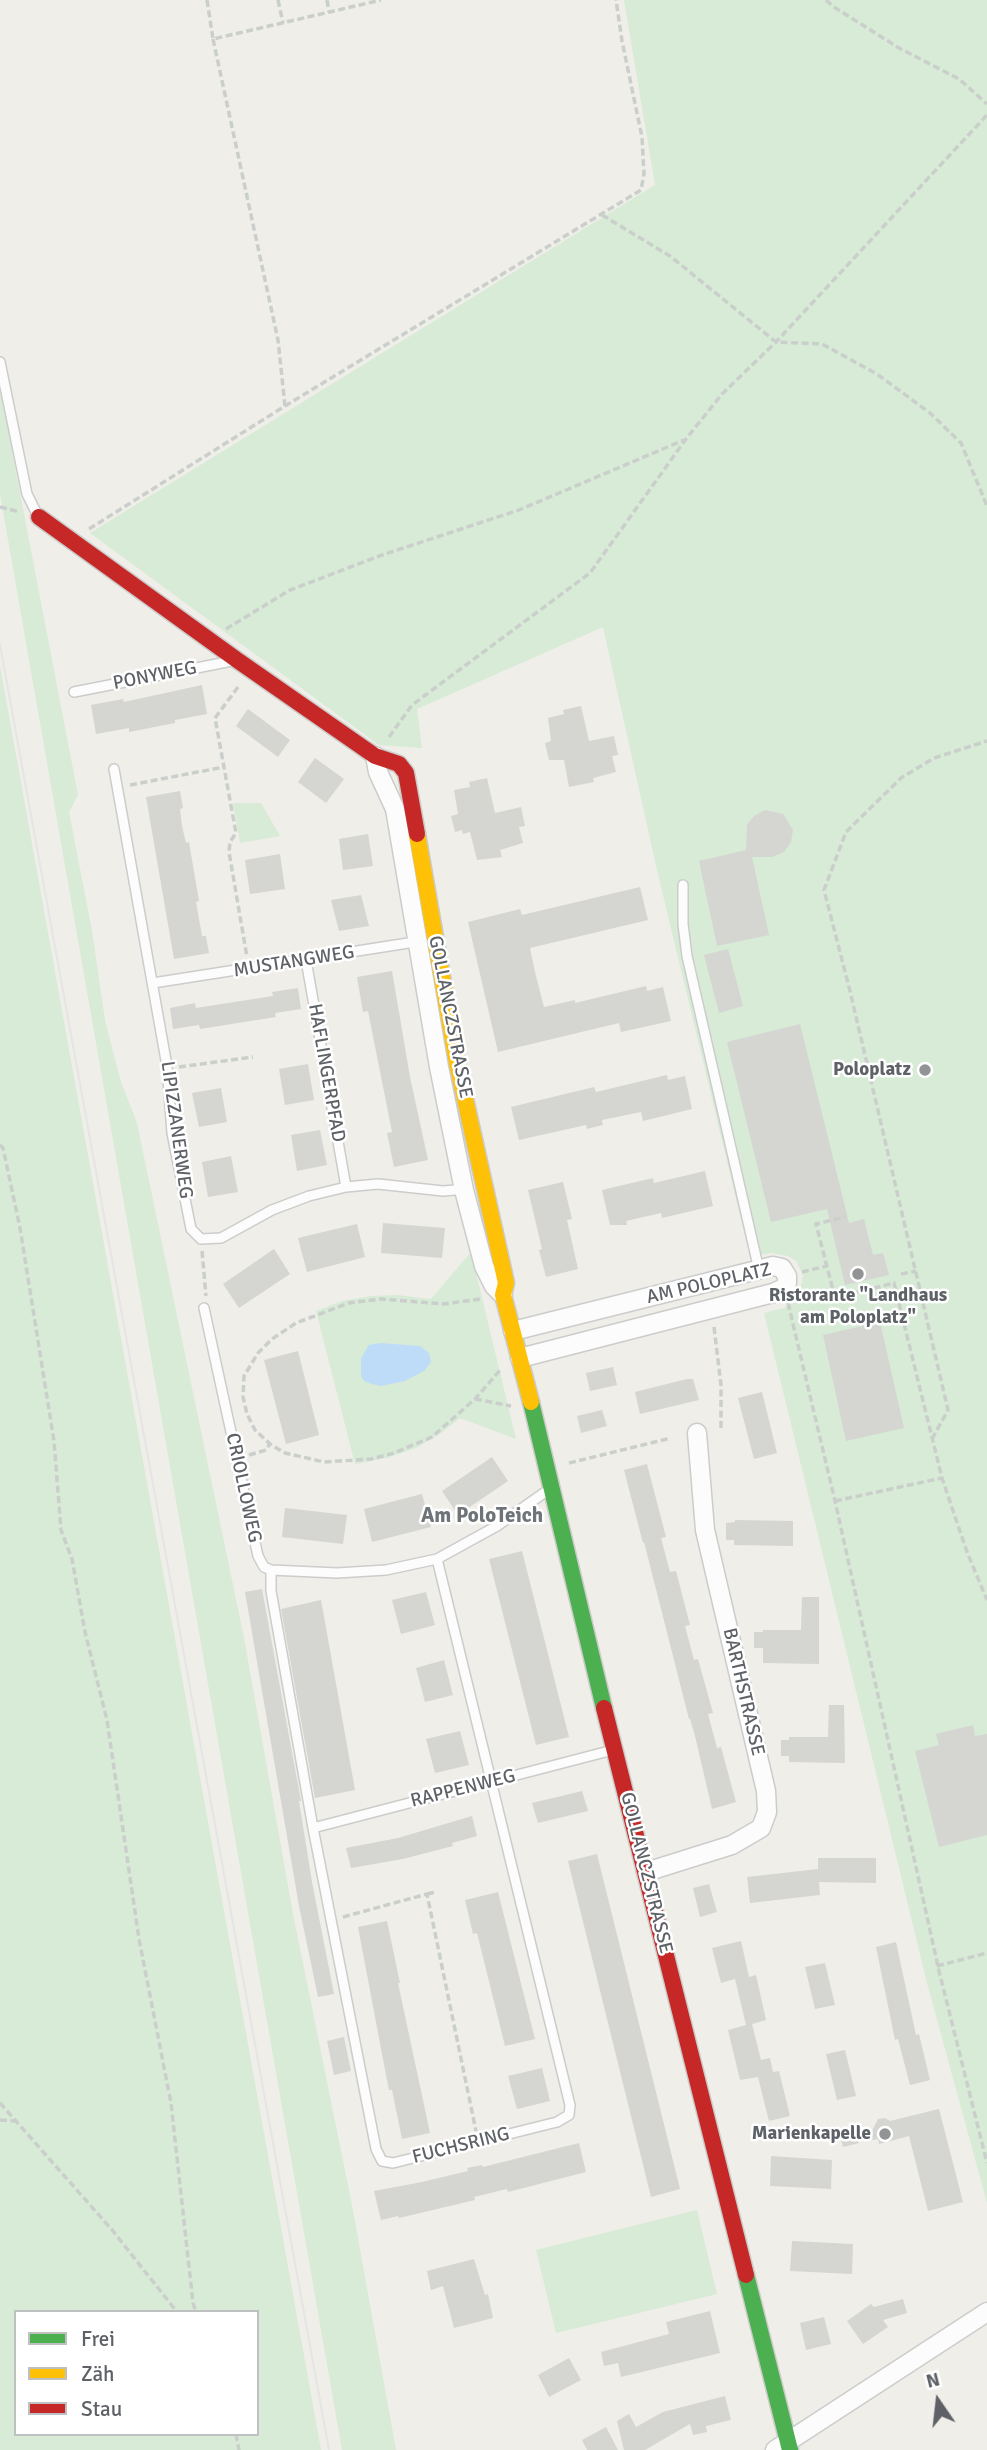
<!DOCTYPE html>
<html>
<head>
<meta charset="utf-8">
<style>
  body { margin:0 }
  #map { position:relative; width:987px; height:2450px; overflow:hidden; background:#efeee9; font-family:Signika,sans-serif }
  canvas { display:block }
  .legend { position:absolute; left:14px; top:2310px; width:245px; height:126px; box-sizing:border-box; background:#fff; border:2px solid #bfc0c2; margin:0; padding:9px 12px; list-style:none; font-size:21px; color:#5e6267 }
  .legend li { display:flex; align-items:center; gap:14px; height:35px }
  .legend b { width:35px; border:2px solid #bfc0c2 }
  .north { position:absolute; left:903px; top:2366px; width:70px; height:70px; -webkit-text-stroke:5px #fff; paint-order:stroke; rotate:346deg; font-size:19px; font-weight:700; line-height:28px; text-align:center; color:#5e6267 }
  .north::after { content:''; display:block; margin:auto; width:24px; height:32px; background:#5e6267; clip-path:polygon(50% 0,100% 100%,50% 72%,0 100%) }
</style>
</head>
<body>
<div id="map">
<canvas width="987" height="2450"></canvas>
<ul class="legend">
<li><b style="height:9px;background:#4caf50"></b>Frei</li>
<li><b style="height:9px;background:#ffc107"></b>Zäh</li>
<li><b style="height:9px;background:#c62828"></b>Stau</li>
</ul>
<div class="north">N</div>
</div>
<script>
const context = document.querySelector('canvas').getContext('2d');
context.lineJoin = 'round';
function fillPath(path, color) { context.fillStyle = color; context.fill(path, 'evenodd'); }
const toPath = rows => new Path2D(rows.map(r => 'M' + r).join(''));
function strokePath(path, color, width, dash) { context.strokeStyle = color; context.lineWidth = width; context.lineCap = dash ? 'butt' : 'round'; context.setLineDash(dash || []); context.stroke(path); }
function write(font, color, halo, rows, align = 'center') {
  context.font = font + ' Signika,sans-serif'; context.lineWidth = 5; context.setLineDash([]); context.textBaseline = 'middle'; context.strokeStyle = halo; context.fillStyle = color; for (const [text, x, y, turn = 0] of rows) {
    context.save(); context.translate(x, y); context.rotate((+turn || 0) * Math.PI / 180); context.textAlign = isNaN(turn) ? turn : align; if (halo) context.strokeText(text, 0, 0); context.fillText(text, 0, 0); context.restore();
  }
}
const green = toPath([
  [624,0,987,0,987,2203,927,1983,764,1313,784,1308,799,1297,803,1275,796,1261,788,1256,771,1253,750,1257,657,870,603,627,417,709,422,748,379,745,90,533,655,185],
  [0,378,15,467,78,795,69,812,92,931,105,1020,120,1079,137,1123,244,1638,293,1914,353,2210,396,2450,342,2450,0,494],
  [0,666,321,2450,0,2450],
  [16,2312,257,2312,257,2434,16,2434],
  [233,803,261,803,280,836,240,843],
  [471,1252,516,1439,460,1418,441,1433,416,1448,387,1458,355,1464,316,1311,342,1301,371,1296,398,1295,431,1299],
  [697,2210,717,2294,556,2333,536,2250]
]);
const water = toPath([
  [381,1343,420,1346,429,1353,431,1362,424,1371,405,1381,381,1386,372,1384,364,1381,361,1376,361,1358,369,1345]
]);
const building = toPath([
  [202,685,207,714,175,720,175,723,129,732,129,728,96,734,91,705,123,699,124,702],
  [581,706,589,741,614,736,618,755,612,756,616,772,593,778,594,782,569,787,564,760,549,760,545,743,551,741,548,718,564,714,563,710],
  [248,709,290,740,278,757,236,726],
  [315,758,344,779,326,803,298,782],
  [487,778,495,813,521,807,525,826,519,827,523,843,500,850,502,857,477,860,470,832,463,834,462,830,455,832,451,816,458,814,454,790,470,787,469,782],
  [180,791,183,808,180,809,182,826,186,843,189,842,199,901,196,902,202,936,206,936,209,953,174,959,146,797],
  [765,810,783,814,793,830,791,842,784,852,772,857,752,857,769,935,717,946,699,861,746,850,747,825,754,816],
  [368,834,373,866,343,870,339,839],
  [280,854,285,889,250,894,245,860],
  [640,887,648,920,530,948,535,972,544,1007,575,1000,575,1003,646,986,647,991,663,987,671,1021,621,1032,619,1023,498,1052,468,922,520,909,522,915],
  [361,895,369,926,339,931,331,900],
  [728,949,743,1006,719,1013,704,955],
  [392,971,410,1077,428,1160,394,1167,387,1133,392,1132,368,1011,363,1012,357,977],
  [298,988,301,1009,275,1013,276,1017,200,1029,199,1025,173,1029,170,1008,195,1003,196,1008,273,996,272,992],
  [800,1024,849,1223,864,1219,873,1255,883,1253,889,1275,845,1285,827,1209,771,1222,727,1042],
  [308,1064,314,1100,285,1105,279,1069],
  [667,1075,668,1080,685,1076,692,1109,643,1121,641,1112,602,1120,603,1125,587,1129,586,1125,519,1140,511,1107,594,1087,596,1092],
  [221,1088,227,1122,199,1127,192,1093],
  [320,1130,327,1165,297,1171,291,1135],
  [231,1156,238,1192,208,1197,202,1162],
  [705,1171,713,1206,662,1218,661,1213,626,1221,627,1225,610,1225,602,1190,653,1178,654,1183],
  [563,1182,572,1219,567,1220,578,1269,546,1277,539,1250,542,1249,528,1190],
  [383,1223,445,1228,442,1258,381,1253],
  [357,1224,365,1257,307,1272,298,1238],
  [274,1249,290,1274,239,1308,223,1284],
  [880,1322,904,1428,846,1441,823,1335],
  [298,1351,319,1435,286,1444,264,1360],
  [613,1367,617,1385,590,1391,586,1373],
  [687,1379,693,1379,699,1400,640,1414,635,1392],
  [762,1392,777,1453,754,1459,738,1398],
  [602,1410,607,1426,581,1433,577,1416],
  [492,1457,508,1481,458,1515,442,1491],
  [647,1464,666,1537,661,1538,670,1572,676,1571,690,1625,685,1626,694,1660,698,1659,713,1713,708,1714,717,1748,721,1747,736,1802,712,1809,695,1736,690,1719,689,1719,644,1542,643,1543,624,1470],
  [422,1494,431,1527,372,1542,364,1509],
  [285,1508,347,1515,343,1544,282,1537],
  [735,1520,793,1521,793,1546,734,1545,734,1540,726,1540,726,1523,735,1522],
  [522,1551,569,1737,536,1745,489,1559],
  [262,1589,301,1801,299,1801,312,1882,334,1994,318,1997,299,1906,245,1592],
  [426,1592,435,1625,401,1634,392,1600],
  [802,1597,819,1597,819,1664,763,1663,763,1648,754,1648,754,1632,763,1632,763,1630,801,1630],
  [321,1600,355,1790,315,1798,281,1609],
  [444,1660,453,1695,425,1702,416,1668],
  [829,1705,844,1705,845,1763,789,1762,789,1756,781,1756,781,1740,789,1740,789,1737,828,1737],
  [973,1725,975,1736,987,1734,987,1835,939,1847,915,1751,939,1745,936,1734],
  [460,1731,469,1765,435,1773,426,1739],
  [582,1791,588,1811,538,1823,532,1803],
  [472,1816,477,1836,452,1843,453,1846,403,1859,351,1868,346,1848,398,1838],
  [597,1854,680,2189,651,2197,568,1861],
  [818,1858,876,1858,876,1883,819,1882,820,1895,750,1903,747,1877,818,1869],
  [709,1884,717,1912,700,1917,693,1888],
  [498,1892,535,2039,505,2046,477,1933,473,1934,465,1900],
  [387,1921,400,1983,398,1983,430,2133,402,2139,392,2090,389,2090,386,2075,358,1927],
  [741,1941,749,1977,756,1975,766,2020,752,2024,761,2060,770,2058,773,2072,779,2071,790,2116,769,2121,758,2077,740,2080,728,2030,746,2025,735,1979,721,1983,712,1948],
  [896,1942,916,2035,919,2034,930,2080,910,2085,898,2039,895,2040,876,1947],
  [825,1963,835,2005,815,2009,805,1967],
  [344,2037,351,2071,334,2075,327,2041],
  [845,2050,856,2096,837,2100,826,2054],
  [542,2068,550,2101,517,2109,508,2076],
  [939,2109,963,2202,928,2211,909,2136,879,2144,878,2139,867,2141,878,2119,885,2118,890,2121],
  [855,2127,859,2143,843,2147,839,2131],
  [579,2143,586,2172,508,2192,507,2189,474,2197,475,2200,399,2218,398,2216,381,2220,374,2191,422,2182,468,2171,467,2168,482,2165,483,2167],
  [771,2156,832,2160,831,2189,770,2186],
  [792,2241,853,2244,852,2274,790,2271],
  [474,2259,485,2295,488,2294,493,2318,454,2328,443,2286,431,2290,427,2271],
  [903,2299,907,2313,883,2320,888,2327,863,2344,847,2321,871,2304,874,2307],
  [710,2311,720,2353,621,2377,618,2363,604,2366,601,2352,669,2334,666,2322],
  [824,2317,831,2344,806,2350,800,2323],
  [569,2358,581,2380,549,2397,538,2375],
  [725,2396,731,2420,706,2426,707,2432,693,2435,690,2424,645,2450,624,2450,617,2421,629,2414,636,2427,663,2412],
  [606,2427,618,2450,587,2450,582,2440]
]);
const path = toPath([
  [207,0,213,39,381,0],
  [278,0,283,23],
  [327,0,329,12],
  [826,0,834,7,899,48,959,79,987,104],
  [213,39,278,340,285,406],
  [602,215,670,256,776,342,822,344,877,374,930,413,961,443,987,506],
  [0,507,20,512],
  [89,529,285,406,641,190,644,174,642,137,622,41,616,0],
  [226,629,290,590,382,555,519,510,684,440],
  [238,687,215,718,236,833,230,842,229,852,247,957],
  [389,737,412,705,590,573,686,439,722,394,776,342,987,115],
  [130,785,224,767],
  [179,1067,253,1057],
  [0,1145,3,1148,20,1228,54,1441,61,1530,72,1559,85,1632,107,1720,139,1939,171,2103,193,2303,196,2312],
  [202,1251,206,1296],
  [802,1272,827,1266],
  [901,1274,916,1271],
  [803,1293,818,1300,826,1300,894,1283,942,1478,967,1552,987,1600],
  [835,1298,816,1224,845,1217],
  [480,1299,444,1304,381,1299,349,1303,296,1323,272,1339,258,1353,244,1376,243,1397,247,1414,255,1430,270,1444,285,1453,324,1462,371,1459,394,1453,432,1437,475,1399,501,1369],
  [788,1303,835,1501,939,1971,987,2163],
  [714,1327,721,1385,721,1430],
  [475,1399,511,1406],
  [932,1439,948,1410,850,991,824,890,846,832,901,778,934,758,987,741],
  [249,1455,266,1450,269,1445],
  [569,1463,671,1438],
  [835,1501,942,1478],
  [427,1894,436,1892],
  [343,1917,427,1894,476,2131],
  [937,1966,987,1953],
  [0,2103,113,2231,177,2312],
  [0,2120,15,2121],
  [236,2434,239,2450]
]);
const lane = toPath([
  [0,362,27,494,38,516],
  [74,692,232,661],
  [114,769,167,1066,172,1133,191,1229,201,1239,221,1238,272,1210,309,1196,346,1187,378,1184,443,1191,467,1189],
  [683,885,683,924,687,956,759,1270],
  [306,960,346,1187],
  [153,983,421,941],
  [204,1308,258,1556,264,1567,271,1570,337,1573,386,1570,437,1559,497,1526,551,1488],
  [271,1570,271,1591,313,1828,376,2149,382,2161,393,2163,557,2122,569,2115,570,2105,437,1559],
  [313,1828,613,1750]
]);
const street = toPath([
  [375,756,378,772,395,809,439,1067,464,1190,484,1266,494,1286,503,1295],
  [513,1331,773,1266,782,1268,787,1276,787,1283,784,1288,773,1293,520,1358],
  [646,1872,732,1845,761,1828,767,1812,766,1791,705,1530,697,1433],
  [775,2450,987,2312]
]);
const fast = toPath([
  [531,1402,604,1708],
  [746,2275,790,2450]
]);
const slow = toPath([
  [417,834,457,1063,506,1283,503,1295,531,1402]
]);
const jam = toPath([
  [39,517,237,660,375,756,399,764,406,773,417,834],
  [604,1708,746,2275]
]);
const tram = toPath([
  [0,645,329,2450]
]);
const markers = [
  [925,1070,7,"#919394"],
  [858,1274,7,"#919394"],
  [885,2134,7,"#919394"]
];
const streetNames = [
  ["PONYWEG",155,676,-11],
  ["MUSTANGWEG",294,962,-9],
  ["GOLLANCZSTRASSE",450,1017,79],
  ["HAFLINGERPFAD",326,1073,80],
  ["LIPIZZANERWEG",176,1130,82],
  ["AM POLOPLATZ",709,1284,-13],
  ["CRIOLLOWEG",243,1488,78],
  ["BARTHSTRASSE",743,1692,77],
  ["RAPPENWEG",463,1789,-14],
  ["GOLLANCZSTRASSE",646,1873,76],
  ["FUCHSRING",461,2146,-14]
];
const poiNames = [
  ["Poloplatz",911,1070],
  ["Ristorante \"Landhaus",858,1296,"center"],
  ["am Poloplatz\"",858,1318,"center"],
  ["Marienkapelle",871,2134]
];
const neighbourhoodNames = [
  ["Am PoloTeich",482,1516]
];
fillPath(green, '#d7ebd6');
fillPath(water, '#bedcf8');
fillPath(building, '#d5d5d2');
strokePath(lane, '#cccccb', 12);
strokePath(street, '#cccccb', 21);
strokePath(fast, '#cbcbc9', 19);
strokePath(slow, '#cbcbc9', 19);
strokePath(jam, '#cbcbc9', 19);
strokePath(path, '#cacfcb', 3.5, [7, 3.5]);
strokePath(lane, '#fdfcfc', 9);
strokePath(street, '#fdfcfc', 18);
strokePath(fast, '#4caf50', 16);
strokePath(slow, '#ffc107', 16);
strokePath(jam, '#c62828', 16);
strokePath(tram, '#e4e5e4', 2);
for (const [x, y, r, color] of markers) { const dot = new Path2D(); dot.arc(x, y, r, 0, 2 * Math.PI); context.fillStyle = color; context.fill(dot); strokePath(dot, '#fff', 2.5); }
write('19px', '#5e6267', '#fff', streetNames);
write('bold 19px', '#5e6267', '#fff', poiNames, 'right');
write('bold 21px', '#6f7479', '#fff', neighbourhoodNames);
</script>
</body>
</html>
